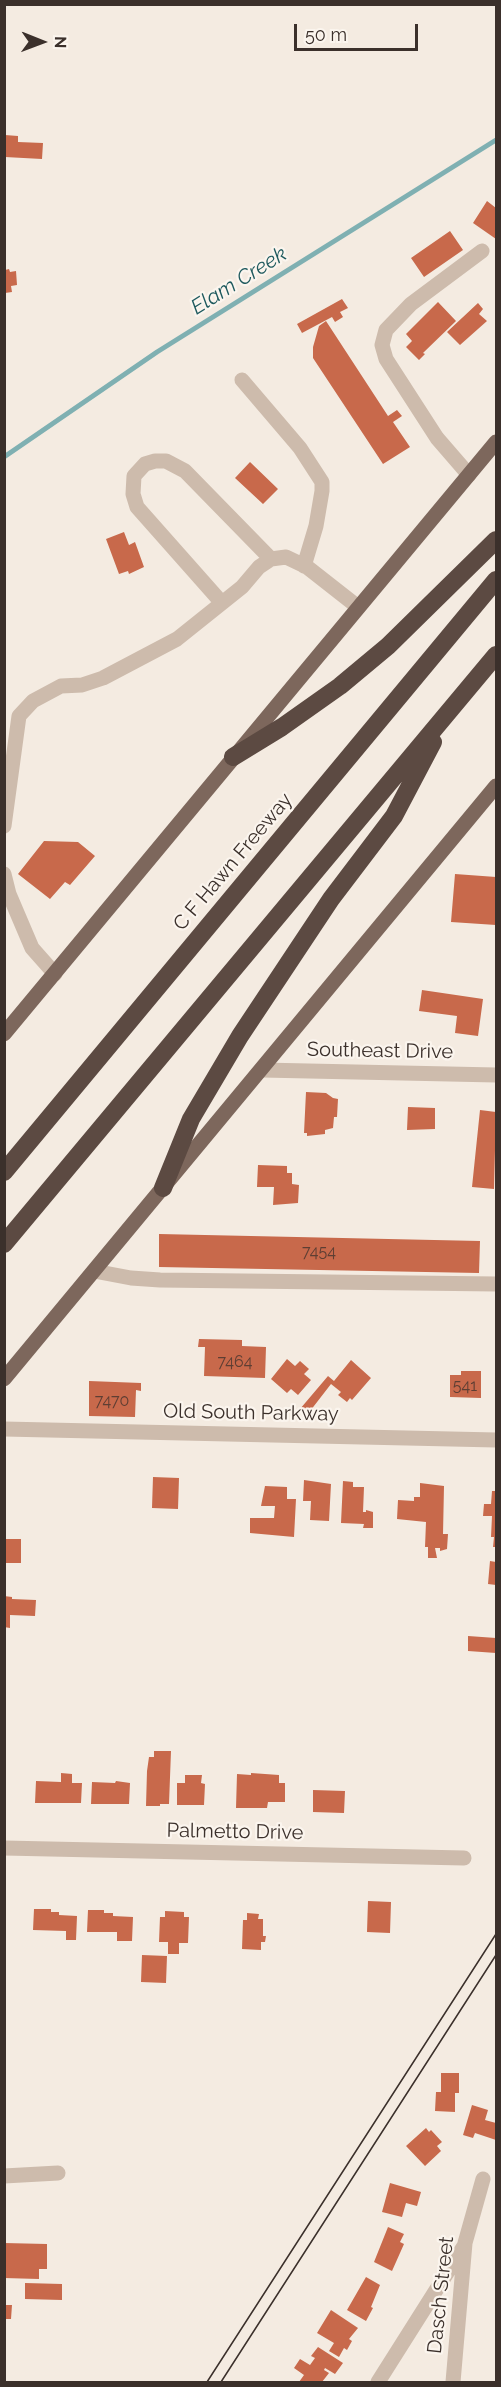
<!DOCTYPE html>
<html>
<head>
<meta charset="utf-8">
<style>
  body { margin:0 }
  #map { position:relative; width:501px; height:2387px; overflow:hidden; background:#f4ebe1; font-family:Raleway,sans-serif }
  canvas { display:block }
  .frame { position:absolute; inset:0; border:6px solid #3b302b; pointer-events:none }
  .north { position:absolute; left:12px; top:12px; width:60px; height:60px; -webkit-text-stroke:4px #fbf5ee; paint-order:stroke; rotate:91deg; font-size:16px; font-weight:700; line-height:24px; text-align:center; color:#3b302b }
  .north::after { content:''; display:block; margin:auto; width:21px; height:27px; background:#3b302b; clip-path:polygon(50% 0,100% 100%,50% 72%,0 100%) }
  .scale { position:absolute; left:294px; top:24px; width:124px; height:27px; box-sizing:border-box; border:3px solid #3b302b; border-top:0; padding-left:8px; font-size:18px; line-height:21px; white-space:nowrap; color:#3b302b; -webkit-text-stroke:4px #fbf5ee; paint-order:stroke }
</style>
</head>
<body>
<div id="map">
<canvas width="501" height="2387"></canvas>
<div class="frame"></div>
<div class="north">N</div>
<div class="scale">50 m</div>
</div>
<script>
const context = document.querySelector('canvas').getContext('2d');
context.lineJoin = 'round';
const toPath = rows => new Path2D(rows.map(r => 'M' + r).join(''));
function strokePath(path, color, width, dash) { context.strokeStyle = color; context.lineWidth = width; context.lineCap = dash ? 'butt' : 'round'; context.setLineDash(dash || []); context.stroke(path); }
function fillPath(path, color) { context.fillStyle = color; context.fill(path, 'evenodd'); }
function write(font, color, halo, rows, align = 'center') {
  context.font = font + ' Raleway,sans-serif'; context.lineWidth = 4.5; context.setLineDash([]); context.textBaseline = 'middle'; context.strokeStyle = halo; context.fillStyle = color; for (const [text, x, y, turn = 0] of rows) {
    context.save(); context.translate(x, y); context.rotate((+turn || 0) * Math.PI / 180); context.textAlign = isNaN(turn) ? turn : align; if (halo) context.strokeText(text, 0, 0); context.fillText(text, 0, 0); context.restore();
  }
}
const stream = toPath([
  [4,457,157,352,496,140]
]);
const building = toPath([
  [5,135,18,136,18,142,43,143,42,159,5,157],
  [487,201,496,208,496,239,473,223],
  [450,231,463,250,424,277,411,258],
  [9,269,10,272,16,271,17,285,11,286,12,292,5,293,5,270],
  [342,299,348,308,340,312,343,317,335,322,332,317,302,333,297,324],
  [438,302,456,321,423,353,425,354,419,360,406,347,412,341,406,334],
  [478,303,483,309,479,314,487,321,460,345,447,332],
  [326,321,388,416,397,410,402,416,393,422,410,447,383,464,313,358,313,347,319,326],
  [250,462,278,489,263,504,235,478],
  [124,532,129,545,135,542,144,567,129,574,128,571,119,574,106,539],
  [44,841,78,842,95,856,70,885,65,882,50,899,18,874],
  [455,874,496,877,496,925,451,922],
  [422,990,483,999,478,1036,455,1033,457,1016,419,1011],
  [306,1092,326,1093,333,1098,338,1099,337,1117,334,1117,333,1128,325,1130,325,1134,307,1136,307,1133,304,1133],
  [408,1107,435,1108,435,1129,407,1130],
  [480,1110,496,1112,494,1189,472,1187],
  [258,1165,287,1166,287,1173,292,1173,292,1184,299,1185,298,1203,273,1205,274,1187,257,1187],
  [159,1234,480,1241,479,1273,159,1267],
  [199,1339,242,1340,242,1346,266,1347,265,1378,204,1376,205,1347,198,1347],
  [287,1359,295,1366,300,1361,309,1369,304,1374,311,1380,298,1395,291,1389,287,1393,271,1379],
  [351,1360,371,1378,352,1400,350,1398,347,1402,338,1395,341,1392,331,1384,307,1415,300,1409,328,1376,334,1381],
  [461,1371,481,1371,481,1398,450,1397,450,1375,461,1375],
  [89,1381,141,1383,141,1391,136,1390,135,1417,89,1416],
  [153,1477,179,1478,178,1509,152,1508],
  [304,1480,331,1484,329,1521,310,1520,311,1501,303,1501],
  [343,1481,353,1482,353,1487,364,1487,363,1512,366,1512,366,1510,373,1512,373,1528,363,1528,364,1524,341,1523],
  [420,1483,444,1486,443,1534,448,1534,447,1549,440,1551,440,1548,435,1548,437,1558,428,1558,428,1547,425,1547,426,1522,397,1519,398,1500,414,1501,414,1497,420,1497],
  [265,1486,287,1487,287,1499,296,1499,294,1537,250,1533,250,1518,274,1518,275,1506,261,1506],
  [492,1491,496,1491,496,1547,493,1547,494,1537,491,1537,492,1516,483,1516,484,1504,491,1504],
  [4,1539,21,1539,21,1563,4,1563],
  [490,1561,496,1562,496,1585,488,1584],
  [4,1596,12,1597,12,1599,36,1600,35,1616,10,1615,10,1628,4,1627],
  [468,1636,496,1638,496,1653,468,1651],
  [154,1751,171,1751,169,1804,160,1804,160,1806,146,1806,147,1771,149,1757,154,1757],
  [61,1773,72,1774,72,1783,82,1783,81,1803,35,1803,36,1781,61,1782],
  [251,1773,279,1775,279,1783,285,1783,285,1802,268,1802,267,1808,236,1808,237,1774,251,1775],
  [185,1775,202,1775,201,1783,205,1784,204,1805,177,1805,177,1783,185,1783],
  [116,1781,130,1783,129,1804,91,1804,92,1782,115,1783],
  [313,1790,345,1791,344,1813,313,1812],
  [368,1901,391,1902,390,1933,367,1932],
  [34,1909,51,1909,51,1912,59,1912,59,1915,77,1916,76,1940,66,1940,66,1931,33,1930],
  [88,1910,104,1910,104,1913,113,1913,113,1916,133,1917,132,1941,117,1941,117,1932,87,1932],
  [165,1911,184,1912,184,1917,189,1917,188,1943,179,1943,179,1954,168,1954,168,1942,159,1942,160,1917,165,1917],
  [247,1913,259,1914,258,1919,263,1919,263,1936,266,1936,265,1942,261,1942,261,1950,242,1949,243,1920,247,1920],
  [142,1955,167,1956,166,1983,141,1982],
  [441,2073,459,2073,459,2093,455,2093,455,2112,435,2111,436,2092,441,2092],
  [472,2105,488,2110,485,2120,496,2123,496,2140,475,2133,473,2138,463,2135],
  [426,2128,429,2132,431,2130,442,2142,437,2146,441,2151,425,2166,406,2146],
  [390,2183,421,2192,417,2206,406,2203,402,2217,382,2212],
  [388,2227,404,2234,400,2242,404,2244,392,2271,374,2262],
  [4,2243,47,2244,47,2269,39,2269,39,2279,4,2278],
  [366,2277,380,2285,371,2307,373,2308,366,2321,347,2310],
  [25,2283,62,2284,62,2300,25,2299],
  [4,2305,12,2305,11,2319,4,2319],
  [331,2310,358,2328,349,2339,352,2341,347,2350,344,2348,339,2357,329,2351,334,2343,317,2333],
  [318,2347,343,2363,335,2374,325,2368,324,2370,329,2373,322,2382,299,2382,304,2375,294,2368,300,2359,310,2365,315,2358,311,2356]
]);
const minor = toPath([
  [242,380,300,448,322,482,322,491,316,526,304,566],
  [469,475,437,438,386,359,382,345,386,330,411,304,482,251],
  [222,603,137,507,133,494,134,476,145,464,155,461,166,461,185,471,271,559],
  [4,826,19,716,33,701,61,686,82,685,103,678,177,639,242,587,259,567,271,559,286,557,307,567,358,607],
  [4,874,9,894,32,948,55,974],
  [262,1070,496,1075],
  [94,1271,131,1278,160,1280,496,1284],
  [4,1429,496,1440],
  [4,1848,464,1858],
  [4,2176,58,2173],
  [378,2382,464,2246],
  [453,2382,465,2243,483,2179]
]);
const major = toPath([
  [4,1034,496,442],
  [4,1379,496,786]
]);
const highway = toPath([
  [233,757,282,727,340,686,388,646,496,540],
  [4,1172,496,580],
  [163,1188,191,1119,240,1036,331,899,394,816,433,742],
  [4,1244,496,655]
]);
const tram = toPath([
  [207,2382,496,1934],
  [221,2382,496,1955]
]);
const numberNames = [
  ["7454",319,1252],
  ["7464",235,1362],
  ["541",465,1386],
  ["7470",112,1401]
];
const streetNames = [
  ["C F Hawn Freeway",233,862,-50],
  ["Southeast Drive",380,1051,1],
  ["Old South Parkway",251,1413,1],
  ["Palmetto Drive",235,1832,1],
  ["Dasch Street",441,2295,-84]
];
const waterNames = [
  ["Elam Creek",239,281,-32]
];
strokePath(stream, '#7fb0b2', 5);
fillPath(building, '#c8694b');
strokePath(minor, '#cdbbac', 15);
strokePath(major, '#7d675c', 15);
strokePath(highway, '#5c4a42', 18);
strokePath(tram, '#3b302b', 1.5);
write('16px', '#5e3e33', null, numberNames);
write('20px', '#3b302b', '#fbf5ee', streetNames);
write('italic 21px', '#1f5a5e', '#fbf5ee', waterNames);
</script>
</body>
</html>
